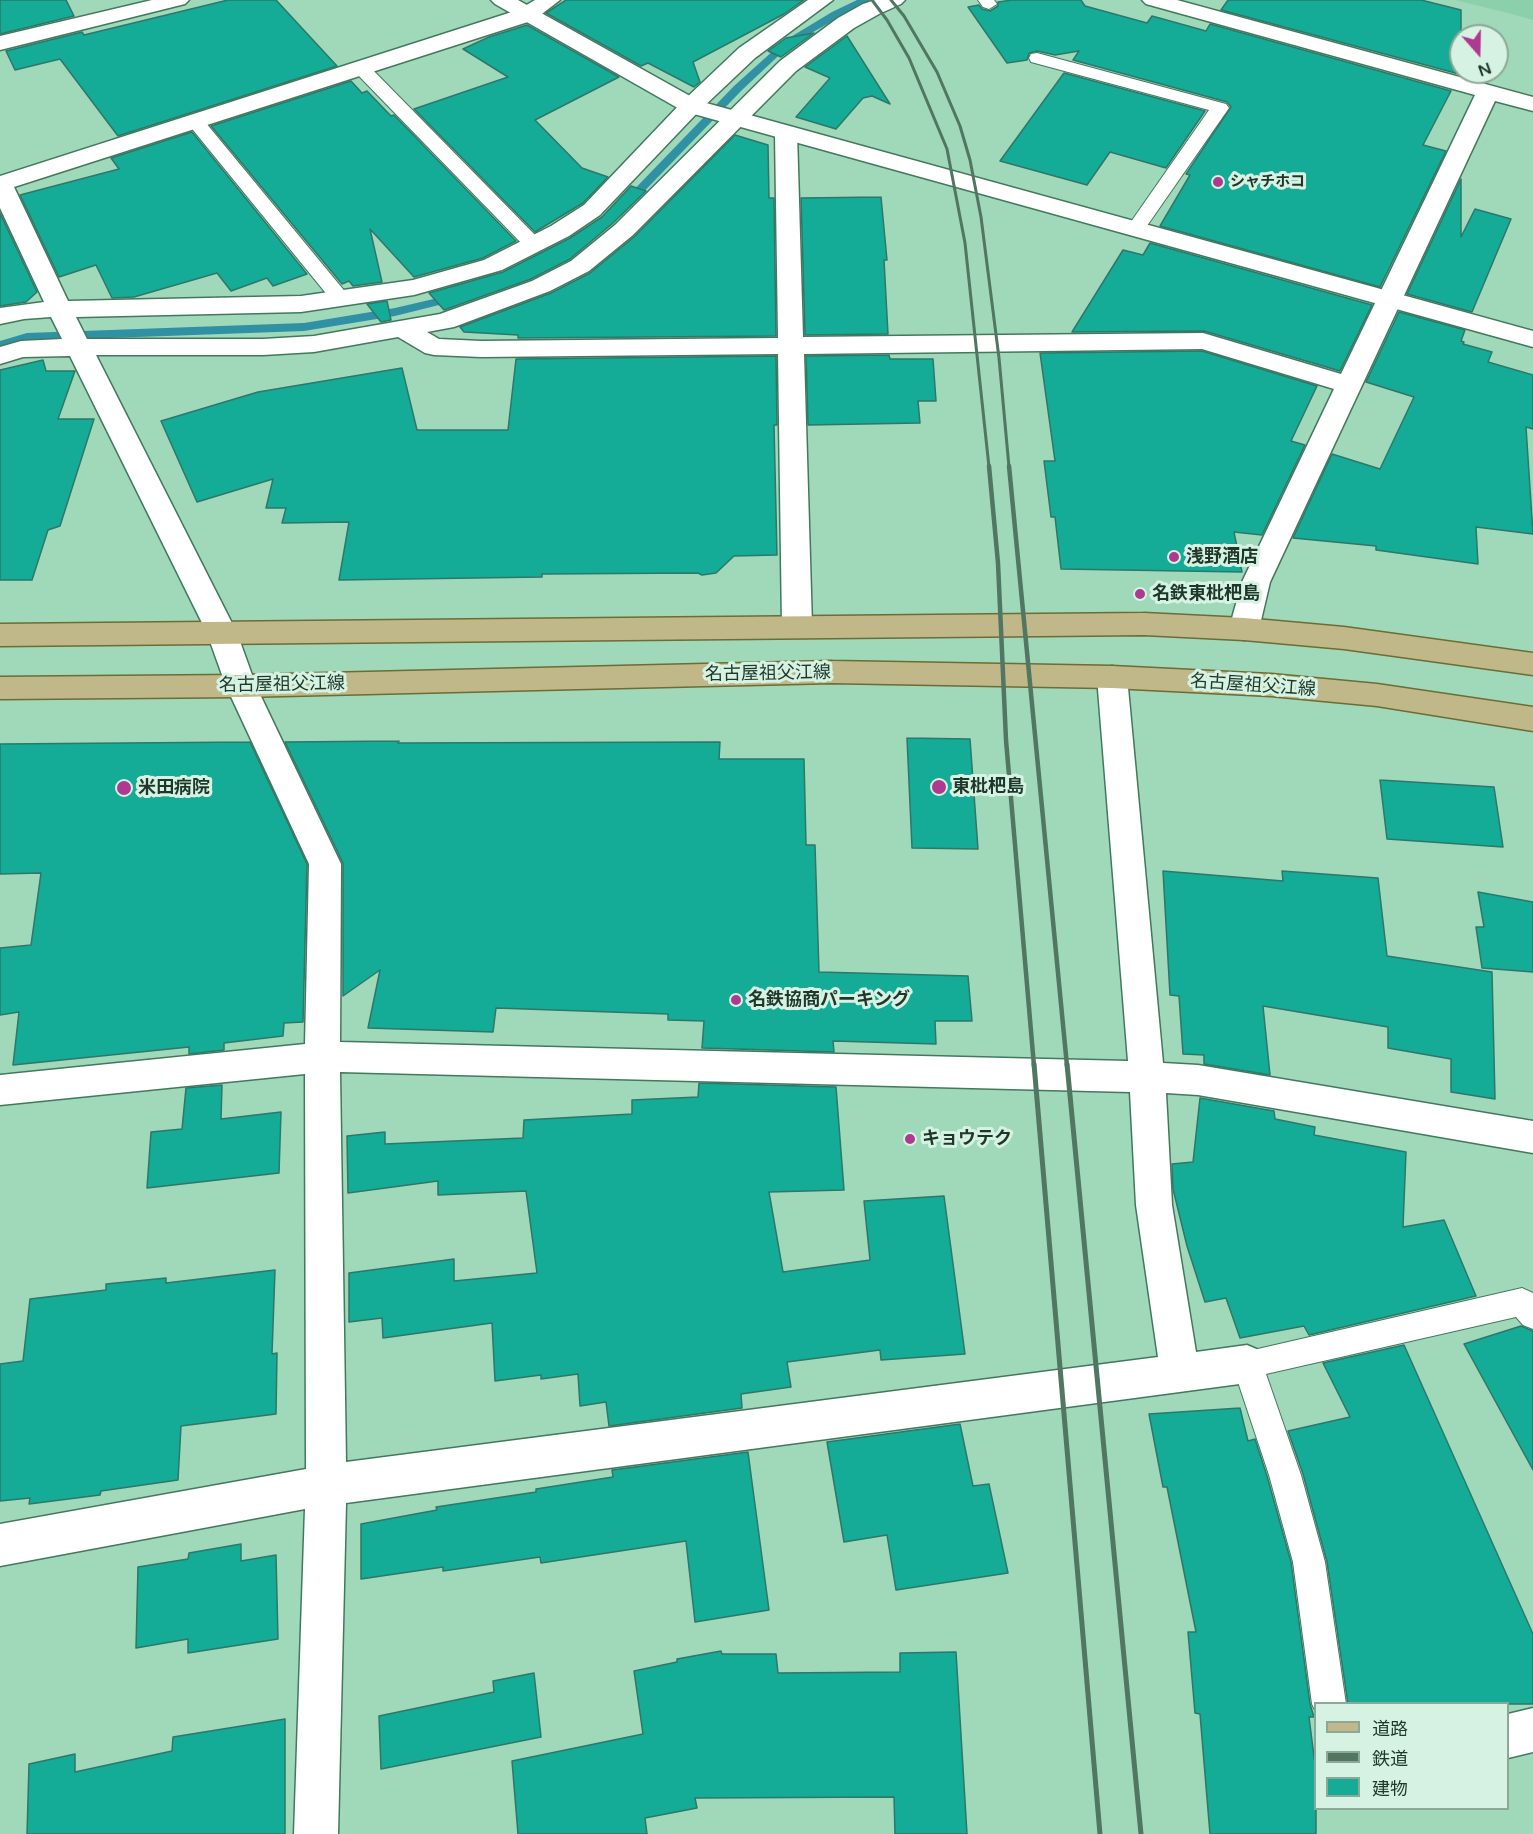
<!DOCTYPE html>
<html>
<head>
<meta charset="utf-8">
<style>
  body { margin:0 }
  #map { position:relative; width:1533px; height:1834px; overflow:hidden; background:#9fd9b9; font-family:"Varela Round","Noto Sans JP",sans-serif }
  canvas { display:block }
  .legend { position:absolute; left:1314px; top:1702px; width:195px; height:108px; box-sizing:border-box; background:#d6f2e2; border:2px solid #8da798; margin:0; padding:8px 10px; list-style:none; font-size:18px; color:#1f372a }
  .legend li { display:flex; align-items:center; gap:12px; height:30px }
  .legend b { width:30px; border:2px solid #8da798 }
  .north { position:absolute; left:1449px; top:24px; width:60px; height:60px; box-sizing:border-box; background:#d6f2e2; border:2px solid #8da798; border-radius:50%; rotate:160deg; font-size:16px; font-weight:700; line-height:24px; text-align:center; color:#1f372a }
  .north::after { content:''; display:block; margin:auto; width:21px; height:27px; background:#af3990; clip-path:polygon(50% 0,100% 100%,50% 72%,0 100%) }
</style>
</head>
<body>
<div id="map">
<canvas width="1533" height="1834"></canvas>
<ul class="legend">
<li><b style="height:8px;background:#c0b889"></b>道路</li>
<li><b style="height:8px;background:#517662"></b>鉄道</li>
<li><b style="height:16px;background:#14ab97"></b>建物</li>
</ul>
<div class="north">N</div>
</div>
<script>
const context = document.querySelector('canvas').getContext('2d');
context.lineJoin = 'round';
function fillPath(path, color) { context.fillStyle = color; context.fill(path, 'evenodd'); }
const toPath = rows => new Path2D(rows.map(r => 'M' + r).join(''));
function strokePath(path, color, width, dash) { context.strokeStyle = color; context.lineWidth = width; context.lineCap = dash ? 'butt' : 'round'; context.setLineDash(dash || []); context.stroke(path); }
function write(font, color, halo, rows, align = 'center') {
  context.font = font + ' "Varela Round","Noto Sans JP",sans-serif'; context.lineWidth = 6; context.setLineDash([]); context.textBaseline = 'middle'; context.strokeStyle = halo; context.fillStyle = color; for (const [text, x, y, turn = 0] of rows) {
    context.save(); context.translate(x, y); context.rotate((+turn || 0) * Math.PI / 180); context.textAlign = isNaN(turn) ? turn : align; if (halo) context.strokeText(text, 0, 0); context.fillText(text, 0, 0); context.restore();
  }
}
const built = toPath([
  [1455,0,1533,0,1533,20,1512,14]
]);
const stream = toPath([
  [857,0,870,0,790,45,742,90,632,204,624,204,624,200,734,86,784,41,832,12,857,0],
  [455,294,461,298,459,300,395,316,304,331,28,341,0,349,0,341,27,333,304,323,395,308,455,294]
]);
const building = toPath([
  [0,0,66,0,74,16,0,34,0,0],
  [228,0,276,0,337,66,118,136,60,59,15,70,6,51,82,32,84,35,228,0],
  [566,0,804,0,784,14,693,62,700,82,694,87,648,63,641,66,546,13,566,0],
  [1012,0,1081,0,1085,6,1147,23,1152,16,1206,31,1210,24,1451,91,1423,145,1446,151,1380,287,1160,226,1190,175,1186,174,1231,107,1227,102,1073,60,1079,51,1055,55,1037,51,1029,53,1027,60,1007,63,968,7,979,5,982,9,990,11,998,6,998,2,1012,0],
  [1228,0,1421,0,1461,10,1461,70,1459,74,1221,10,1228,0],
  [527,25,619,77,535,120,582,168,608,177,583,203,535,232,414,109,508,77,463,49,489,37,527,25],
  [814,33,781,57,768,51,786,38,814,33],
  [847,36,890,104,872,96,863,98,836,129,796,117,830,78,805,67,847,36],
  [1064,73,1205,111,1166,168,1110,152,1087,185,1000,161,1064,73],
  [351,81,362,93,367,91,391,116,394,115,516,241,483,258,414,277,370,229,382,282,353,286,349,281,342,284,211,126,351,81],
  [192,132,307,274,273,286,267,278,231,291,217,273,134,297,112,298,96,265,59,277,20,195,119,169,111,158,192,132],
  [735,135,768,145,769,198,774,198,776,336,518,338,518,335,464,332,460,327,551,293,590,273,634,237,735,135],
  [1461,179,1461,237,1475,209,1511,219,1472,312,1407,294,1461,179],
  [631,186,646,191,613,223,570,259,531,279,444,310,429,293,503,272,570,238,602,217,631,186],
  [881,197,887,260,884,260,888,334,805,335,801,198,881,197],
  [0,213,37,292,26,302,0,306,0,213],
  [1150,243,1372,305,1340,371,1204,331,1072,332,1123,250,1143,255,1150,243],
  [387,301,391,320,381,322,367,304,387,301],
  [1399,312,1465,330,1461,341,1464,342,1463,344,1492,352,1488,362,1533,375,1533,429,1526,427,1533,534,1476,527,1478,564,1376,550,1376,546,1293,538,1332,454,1380,469,1414,397,1366,382,1399,312],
  [1202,351,1317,386,1291,441,1305,445,1262,535,1234,532,1242,572,1061,569,1055,517,1051,517,1044,461,1055,461,1040,353,1202,351],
  [889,355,890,359,933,359,936,401,918,401,920,423,808,425,806,356,889,355],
  [776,356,777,425,774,425,777,555,734,556,716,573,702,575,698,573,542,574,542,577,339,580,349,522,282,523,286,508,266,508,273,479,197,502,161,421,258,392,402,368,417,430,508,430,516,359,776,356],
  [43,360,46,371,75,371,58,419,94,419,60,526,48,530,32,580,0,580,0,370,43,360],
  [907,738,970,739,978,849,912,848,907,738],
  [399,741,398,743,720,742,719,759,804,759,806,845,815,845,819,972,968,976,972,1021,935,1021,936,1044,833,1041,834,1052,702,1048,704,1021,668,1020,668,1014,496,1008,493,1032,368,1028,380,970,343,996,343,863,285,742,399,741],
  [250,742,307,864,303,1022,284,1023,283,1036,224,1043,224,1050,189,1054,189,1047,13,1065,19,1012,0,1015,0,948,31,945,41,873,0,874,0,744,250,742],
  [1380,780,1494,787,1503,847,1387,839,1380,780],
  [1163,871,1283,881,1282,871,1378,878,1387,956,1492,972,1495,1099,1451,1092,1451,1059,1388,1048,1388,1027,1263,1006,1270,1075,1204,1064,1204,1055,1183,1054,1179,996,1170,995,1163,871],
  [1478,892,1533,902,1533,972,1482,968,1476,927,1484,927,1478,892],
  [699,1083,836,1087,844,1190,769,1192,783,1272,870,1260,864,1201,944,1196,965,1354,881,1360,880,1350,787,1362,791,1387,741,1394,742,1408,609,1426,606,1402,580,1406,578,1374,541,1379,541,1375,495,1381,492,1323,383,1338,382,1318,349,1322,349,1273,454,1259,454,1281,537,1273,526,1191,438,1195,438,1181,348,1193,347,1136,385,1132,385,1144,523,1138,524,1120,632,1114,632,1100,698,1097,699,1083],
  [222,1085,221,1119,281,1112,279,1173,147,1188,151,1132,182,1129,186,1088,222,1085],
  [1200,1098,1274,1111,1275,1119,1315,1127,1314,1135,1406,1152,1403,1227,1444,1220,1476,1296,1309,1335,1304,1326,1240,1338,1226,1298,1205,1302,1187,1246,1173,1189,1172,1164,1193,1162,1200,1098],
  [275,1270,272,1354,277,1353,276,1414,181,1426,178,1480,101,1491,100,1495,29,1504,30,1498,0,1501,0,1364,23,1361,30,1299,106,1290,106,1284,166,1278,166,1283,275,1270],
  [1521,1326,1533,1331,1533,1470,1464,1344,1521,1326],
  [1404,1345,1533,1634,1533,1704,1348,1704,1327,1562,1303,1474,1288,1431,1350,1417,1323,1363,1404,1345],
  [1240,1408,1248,1441,1255,1439,1267,1476,1291,1562,1310,1704,1314,1717,1309,1717,1316,1772,1316,1834,1210,1834,1200,1714,1195,1713,1188,1632,1196,1632,1167,1487,1163,1487,1149,1414,1240,1408],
  [960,1424,973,1486,989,1484,1008,1573,896,1590,887,1535,844,1542,827,1442,960,1424],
  [748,1452,769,1610,695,1622,686,1541,541,1563,540,1557,443,1571,443,1567,361,1579,361,1524,437,1510,436,1507,536,1492,536,1489,613,1477,612,1470,748,1452],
  [241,1544,241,1561,276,1555,278,1639,188,1653,188,1639,136,1648,138,1567,188,1559,189,1553,241,1544],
  [721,1651,722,1654,776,1654,778,1673,900,1672,900,1653,956,1652,967,1834,895,1834,894,1797,695,1798,697,1808,645,1818,647,1834,518,1834,512,1761,643,1734,634,1671,677,1662,677,1659,721,1651],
  [534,1673,541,1737,381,1769,379,1716,494,1692,493,1681,534,1673],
  [285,1719,285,1834,27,1834,29,1764,75,1754,75,1772,172,1751,173,1737,285,1719]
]);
const lane = toPath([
  [978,0,994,0,997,4,989,9,983,7,978,0],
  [1037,53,1226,104,1229,108,1142,233,1128,233,1126,229,1209,110,1031,62,1029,58,1031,54,1037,53],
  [361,63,367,64,541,241,543,245,541,249,527,249,355,72,352,68,355,64,361,63],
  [195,116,201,117,347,294,350,298,347,302,333,302,189,125,186,121,189,117,195,116],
  [1522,1288,1533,1293,1533,1329,1523,1325,1516,1317,1266,1374,1301,1475,1325,1562,1346,1704,1316,1704,1316,1712,1312,1704,1293,1562,1269,1475,1232,1364,1236,1354,1522,1288]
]);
const street = toPath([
  [152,0,189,0,185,4,0,50,0,36,152,0],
  [535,0,560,0,534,20,14,187,68,301,301,296,413,280,484,260,551,226,584,205,683,101,739,48,808,0,833,0,755,58,699,111,600,215,569,236,502,270,414,295,301,312,76,317,87,339,263,339,314,336,440,314,532,281,571,261,615,225,780,61,838,18,863,4,875,0,905,0,901,4,879,14,854,28,796,71,633,235,589,271,550,291,454,327,427,332,439,339,481,341,778,338,775,133,778,128,786,126,794,128,797,133,803,337,1203,333,1341,374,1475,95,1146,4,1142,0,1177,0,1533,97,1533,111,1495,101,1270,582,1259,629,1254,637,1244,640,1234,637,1229,629,1242,582,1334,389,1202,349,804,354,812,626,807,634,797,637,787,634,782,626,778,354,481,357,434,355,425,353,398,337,314,352,263,355,96,355,237,633,256,686,341,864,340,1042,1128,1061,1097,677,1101,669,1112,666,1123,669,1127,677,1163,1063,1198,1065,1533,1121,1533,1153,1198,1095,1166,1093,1172,1205,1196,1352,1247,1345,1261,1351,1266,1364,1261,1377,1247,1383,346,1503,338,1834,294,1834,305,1509,0,1566,0,1524,306,1469,305,1074,0,1105,0,1075,305,1044,309,864,226,686,207,633,70,356,23,357,0,364,0,347,21,341,62,339,51,317,24,319,0,324,0,308,44,302,0,208,0,176,518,10,535,0],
  [340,1072,1130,1092,1136,1205,1158,1357,346,1462,340,1072],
  [1533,1708,1533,1752,1508,1758,1508,1714,1533,1708]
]);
const secondary = toPath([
  [491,0,518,0,699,101,1533,331,1533,347,683,111,495,4,491,0]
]);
const primary = toPath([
  [1144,613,1244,618,1344,627,1533,653,1533,675,1344,649,1244,640,1144,635,0,646,0,624,1144,613],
  [832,661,1112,666,1271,674,1377,684,1533,707,1533,731,1377,706,1271,696,1112,688,832,683,241,697,0,699,0,677,241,675,832,661]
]);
const railFar2 = toPath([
  [872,0,887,20,909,58,947,149,965,243,989,467],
  [891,0,904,16,937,72,960,126,970,160,981,217,999,358,1009,467]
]);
const railFar1 = toPath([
  [989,466,998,563,1006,740,1034,1066],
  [1009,466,1067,1066]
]);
const rail = toPath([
  [1034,1064,1100,1834],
  [1067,1064,1141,1834]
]);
const markers = [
  [1218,182,6,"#af3990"],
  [1174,557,6,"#af3990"],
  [1140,594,6,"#af3990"],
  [939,787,8,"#af3990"],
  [124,788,8,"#af3990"],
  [736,1000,6,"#af3990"],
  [910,1139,6,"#af3990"]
];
const farPoinames = [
  ["シャチホコ",1230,182]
];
const poiNames = [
  ["浅野酒店",1186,557],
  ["名鉄東枇杷島",1152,594],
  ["東枇杷島",952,787],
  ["米田病院",138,788],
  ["名鉄協商パーキング",748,1000],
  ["キョウテク",922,1139]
];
const streetNames = [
  ["名古屋祖父江線",768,674,-1],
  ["名古屋祖父江線",282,685,-1],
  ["名古屋祖父江線",1253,686,4]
];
fillPath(built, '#8ccfab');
fillPath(stream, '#3091a5');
fillPath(building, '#14ab97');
strokePath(building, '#2e776a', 1.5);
strokePath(lane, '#42795d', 2);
strokePath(street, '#42795d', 3);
strokePath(secondary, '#42795d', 3);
strokePath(primary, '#6c6c35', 3);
fillPath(lane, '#fff');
fillPath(street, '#fff');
fillPath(secondary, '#fff');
fillPath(primary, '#c0b889');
strokePath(railFar2, '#517662', 3);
strokePath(railFar1, '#517662', 4.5);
strokePath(rail, '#517662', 5);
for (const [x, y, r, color] of markers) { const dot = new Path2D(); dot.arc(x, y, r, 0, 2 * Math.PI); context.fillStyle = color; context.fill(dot); strokePath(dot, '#d6f2e2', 2); }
write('bold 15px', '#1f372a', '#d6f2e2', farPoinames, 'left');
write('bold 18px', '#1f372a', '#d6f2e2', poiNames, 'left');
write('18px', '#1f372a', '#d6f2e2', streetNames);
</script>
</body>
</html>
